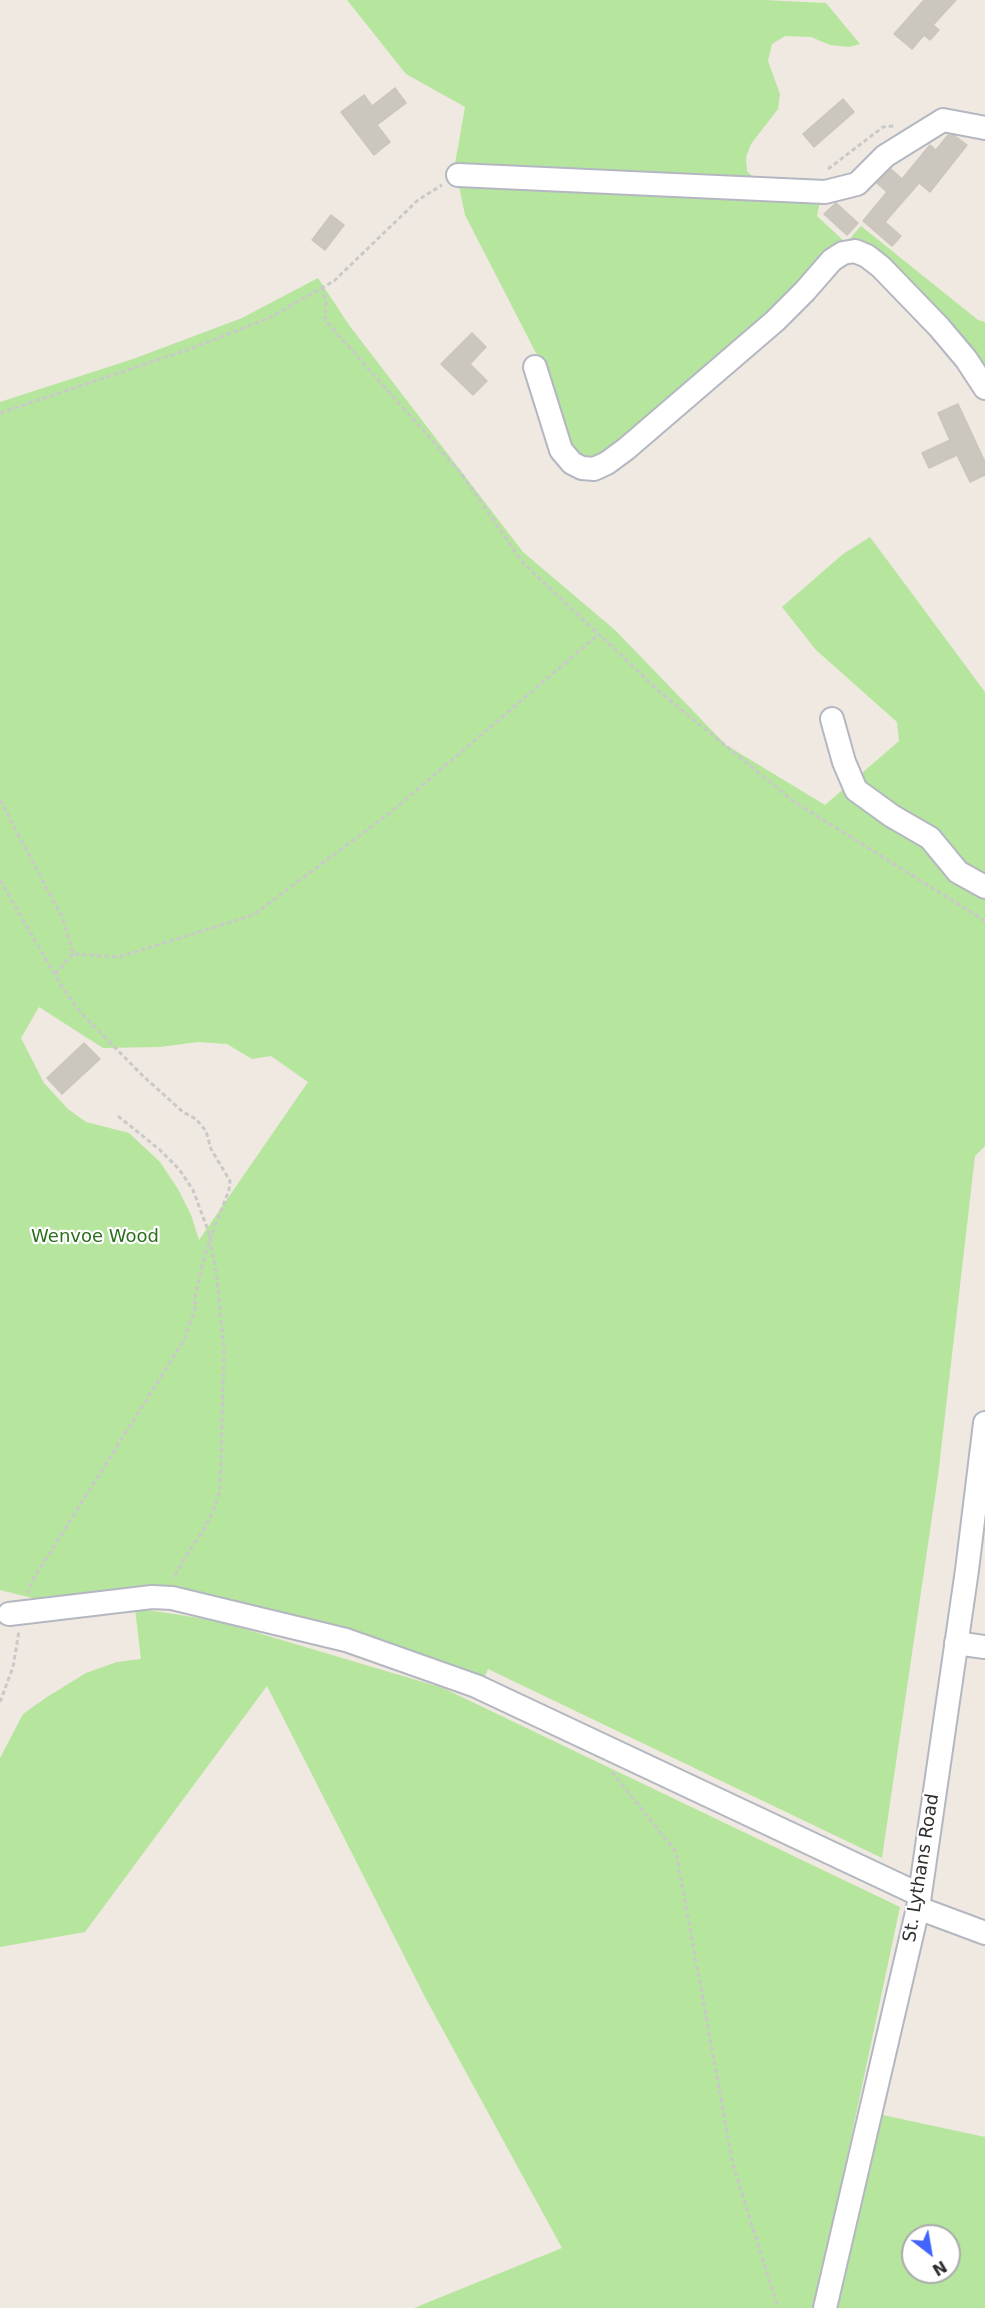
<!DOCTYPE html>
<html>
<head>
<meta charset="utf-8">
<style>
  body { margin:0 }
  #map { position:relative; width:985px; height:2308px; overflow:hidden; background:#efe9e1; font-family:"DejaVu Sans",sans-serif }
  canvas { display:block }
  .north { position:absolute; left:901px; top:2224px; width:60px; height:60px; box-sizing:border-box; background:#fff; border:2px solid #ababab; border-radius:50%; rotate:149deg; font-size:16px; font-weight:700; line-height:24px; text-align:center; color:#2e2e2e }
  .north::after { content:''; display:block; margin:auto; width:21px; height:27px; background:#4264fb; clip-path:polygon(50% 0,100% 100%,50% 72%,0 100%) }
</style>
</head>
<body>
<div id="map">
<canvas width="985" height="2308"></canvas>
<div class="north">N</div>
</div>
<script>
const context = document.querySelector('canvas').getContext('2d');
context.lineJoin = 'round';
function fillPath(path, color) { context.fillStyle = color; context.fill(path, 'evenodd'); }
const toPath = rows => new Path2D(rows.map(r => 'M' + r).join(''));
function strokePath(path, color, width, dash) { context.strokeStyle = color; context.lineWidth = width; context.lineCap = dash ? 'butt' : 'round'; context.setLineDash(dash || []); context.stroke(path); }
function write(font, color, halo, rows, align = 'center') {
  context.font = font + ' "DejaVu Sans",sans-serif'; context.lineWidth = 4.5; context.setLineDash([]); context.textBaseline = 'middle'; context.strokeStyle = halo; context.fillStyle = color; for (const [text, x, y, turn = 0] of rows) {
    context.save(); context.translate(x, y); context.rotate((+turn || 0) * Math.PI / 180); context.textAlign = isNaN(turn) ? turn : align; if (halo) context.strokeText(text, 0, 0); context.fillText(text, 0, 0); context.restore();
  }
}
const green = toPath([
  [347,0,764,0,826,3,860,44,849,47,830,45,811,37,785,36,772,44,768,61,780,94,778,109,751,144,746,157,747,171,755,179,447,171,455,164,465,107,406,74],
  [458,181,820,202,817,216,846,243,861,226,978,320,985,322,985,381,862,248,787,305,604,462,576,459,549,394,537,355,465,215],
  [318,278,349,325,523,552,615,630,726,745,825,805,899,741,897,722,816,650,782,607,843,554,870,537,985,692,985,1146,975,1156,938,1476,882,1858,488,1669,479,1690,150,1590,36,1599,0,1590,0,402,133,359,242,318],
  [39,1007,103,1048,160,1047,198,1042,227,1044,252,1059,271,1056,308,1082,199,1240,191,1215,178,1189,160,1162,129,1133,86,1122,68,1109,44,1083,21,1038],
  [135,1608,218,1621,443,1688,900,1907,815,2308,414,2308,562,2248,426,1999,267,1686,85,1932,0,1947,0,1758,23,1714,47,1697,86,1673,117,1662,141,1659],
  [878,2114,985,2137,985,2308,831,2308],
  [913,2236,949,2236,949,2272,913,2272]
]);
const building = toPath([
  [924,0,956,0,933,25,939,30,930,40,924,35,912,49,894,34,924,0],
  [395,88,406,103,377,125,390,142,374,155,341,112,364,95,372,106,395,88],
  [843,99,854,112,814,147,803,134,843,99],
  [948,135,955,136,967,145,930,192,919,183,885,222,901,236,892,246,863,221,887,192,877,183,891,169,902,179,930,145,936,150,948,135],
  [836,203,858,223,847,235,824,214,836,203],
  [331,215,344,225,325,250,312,240,331,215],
  [472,333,486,347,470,364,487,381,473,395,441,364,472,333],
  [958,404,985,462,985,475,970,482,957,455,929,468,922,453,950,440,938,413,958,404],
  [84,1043,100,1059,62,1094,47,1078,84,1043]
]);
const path = toPath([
  [828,169,883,127,894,126],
  [322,287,326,302,325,320,461,473,523,563,660,692,793,801,985,921],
  [0,413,190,349,269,318,334,281,418,200,442,185],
  [0,800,63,919,73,954,119,957,253,915,391,812,599,634],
  [0,880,62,987,81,1013,143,1076,183,1112,196,1119,206,1131,211,1149,230,1181,229,1190,210,1239,201,1270,194,1302,197,1304,184,1340,32,1581,28,1593],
  [55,974,73,954],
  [118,1116,160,1150,179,1169,193,1190,209,1233,217,1278,224,1350,220,1491,213,1512,203,1531,187,1554,173,1579],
  [0,1702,13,1667,19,1631],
  [612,1772,676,1852,733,2165,778,2308]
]);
const minor = toPath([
  [458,175,825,192,857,184,885,156,943,120,985,128],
  [535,367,561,450,572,463,582,468,594,469,607,463,626,449,775,321,805,291,832,260,843,253,855,251,867,256,881,267,939,327,966,359,985,388],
  [832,719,844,762,856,790,892,816,930,838,958,872,985,887],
  [9,1614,152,1597,172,1598,346,1640,476,1686,918,1894],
  [956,1643,985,1647],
  [918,1908,985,1933],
  [825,2308,918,1908,967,1570,985,1423]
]);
const parkNames = [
  ["Wenvoe Wood",95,1237]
];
const streetNames = [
  ["St. Lythans Road",922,1868,-81]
];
fillPath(green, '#b6e59e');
fillPath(building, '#cbc7bf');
strokePath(building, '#cbc5ba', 1.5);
strokePath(minor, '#b4b7c1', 26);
strokePath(path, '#c9c9c9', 3, [4.5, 3]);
strokePath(minor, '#fff', 22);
write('18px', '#2c6e1b', '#fff', parkNames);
write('18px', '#2e2e2e', '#fff', streetNames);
</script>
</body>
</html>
